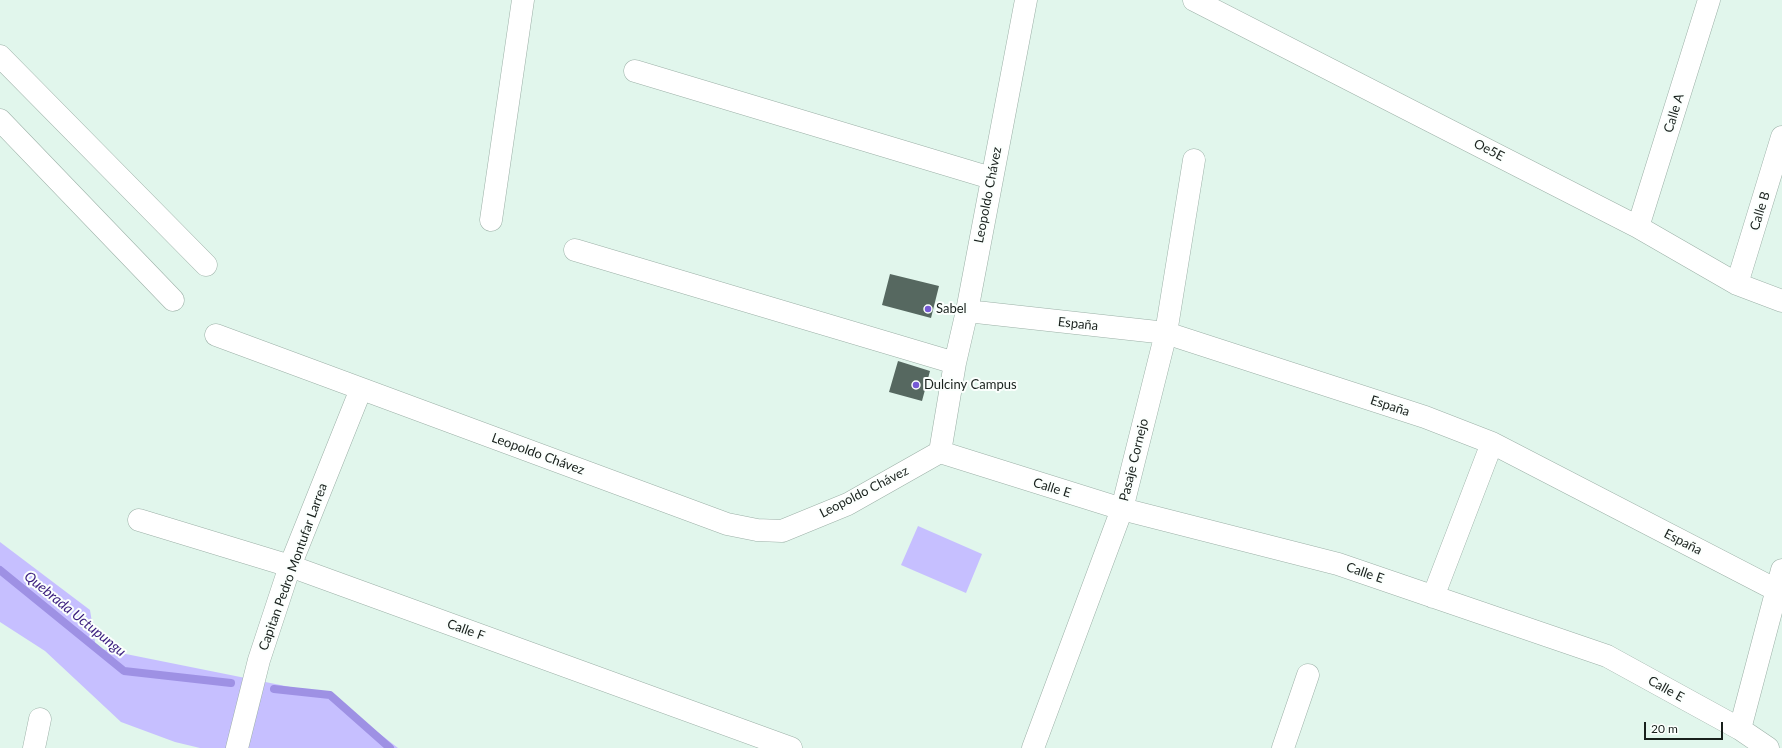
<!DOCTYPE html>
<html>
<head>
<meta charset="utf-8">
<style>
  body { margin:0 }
  #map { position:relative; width:1782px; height:748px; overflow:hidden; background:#e1f6ec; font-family:Lato,sans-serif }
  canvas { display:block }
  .scale { position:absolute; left:1644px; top:722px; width:79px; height:18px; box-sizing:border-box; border:2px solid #18201c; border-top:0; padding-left:5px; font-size:12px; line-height:14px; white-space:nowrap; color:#18201c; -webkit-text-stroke:3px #fbfffd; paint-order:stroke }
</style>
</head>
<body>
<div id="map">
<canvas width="1782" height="748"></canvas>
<div class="scale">20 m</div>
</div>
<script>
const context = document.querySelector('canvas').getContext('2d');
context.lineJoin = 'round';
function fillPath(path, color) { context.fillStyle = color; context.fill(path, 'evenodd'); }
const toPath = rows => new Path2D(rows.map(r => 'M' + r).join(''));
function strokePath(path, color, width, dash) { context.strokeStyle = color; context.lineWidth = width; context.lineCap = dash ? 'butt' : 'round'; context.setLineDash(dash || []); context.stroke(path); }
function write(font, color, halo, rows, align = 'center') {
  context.font = font + ' Lato,sans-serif'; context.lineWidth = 4; context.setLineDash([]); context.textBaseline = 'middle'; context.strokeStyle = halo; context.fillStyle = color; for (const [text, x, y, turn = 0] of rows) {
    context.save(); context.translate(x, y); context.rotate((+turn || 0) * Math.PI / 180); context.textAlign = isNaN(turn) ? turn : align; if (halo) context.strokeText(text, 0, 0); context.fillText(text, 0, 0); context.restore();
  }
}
const green = toPath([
  [918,526,982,554,966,593,901,565],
  [0,542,90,610,96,648,330,695,398,748,200,748,175,742,121,722,45,651,0,622]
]);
const stream = toPath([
  [0,570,124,671,231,683],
  [274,689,330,695,390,748]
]);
const building = toPath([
  [890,274,939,286,931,318,882,305],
  [898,361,930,371,922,401,889,392]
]);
const minor = toPath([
  [1194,0,1638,227,1737,284,1782,301],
  [0,56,206,265],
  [635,71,991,178],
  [0,120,173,300],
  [491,220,523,0],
  [1638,227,1709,0],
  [575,250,955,363],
  [1737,284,1782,137],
  [967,311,1166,333,1425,417,1492,443,1782,593],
  [216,335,727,524,757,530,782,531,848,504,940,452],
  [940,452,1122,509,1338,564,1607,656,1740,729,1768,748],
  [940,452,955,363,967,311,1026,0],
  [139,520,290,566,791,748],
  [1433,597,1492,443],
  [1740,729,1782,570],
  [34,748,40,719],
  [237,748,259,660,290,566,361,389],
  [1033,748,1122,509,1166,333,1194,160],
  [1283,748,1308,675]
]);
const markers = [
  [928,309,4,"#765ad5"],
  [916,385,4,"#765ad5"]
];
const streetNames = [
  ["Calle A",1674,113,-73],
  ["Oe5E",1489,150,27],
  ["Leopoldo Chávez",988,195,-79],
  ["Calle B",1760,211,-73],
  ["España",1078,324,6],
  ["España",1390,406,18],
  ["Leopoldo Chávez",538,454,20],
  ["Pasaje Cornejo",1134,460,-76],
  ["Calle E",1052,488,17],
  ["Leopoldo Chávez",864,492,-27],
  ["España",1683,542,27],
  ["Capitan Pedro Montufar Larrea",293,567,-70],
  ["Calle E",1365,573,19],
  ["Calle F",466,630,20],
  ["Calle E",1666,689,29]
];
const poiNames = [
  ["Sabel",936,309],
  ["Dulciny Campus",924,385]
];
const waterNames = [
  ["Quebrada Uctupungu",75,614,39]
];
fillPath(green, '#c6bfff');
strokePath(stream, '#9e91e4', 8);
fillPath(building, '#566860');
strokePath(minor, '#9cb0a7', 23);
strokePath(minor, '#fff', 22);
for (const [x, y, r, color] of markers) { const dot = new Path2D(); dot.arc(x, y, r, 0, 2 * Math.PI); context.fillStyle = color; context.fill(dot); strokePath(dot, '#fbfffd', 1.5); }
write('13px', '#18201c', '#fbfffd', streetNames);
write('13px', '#18201c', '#fbfffd', poiNames, 'left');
write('italic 14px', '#3b1e7e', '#fbfffd', waterNames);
</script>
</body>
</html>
